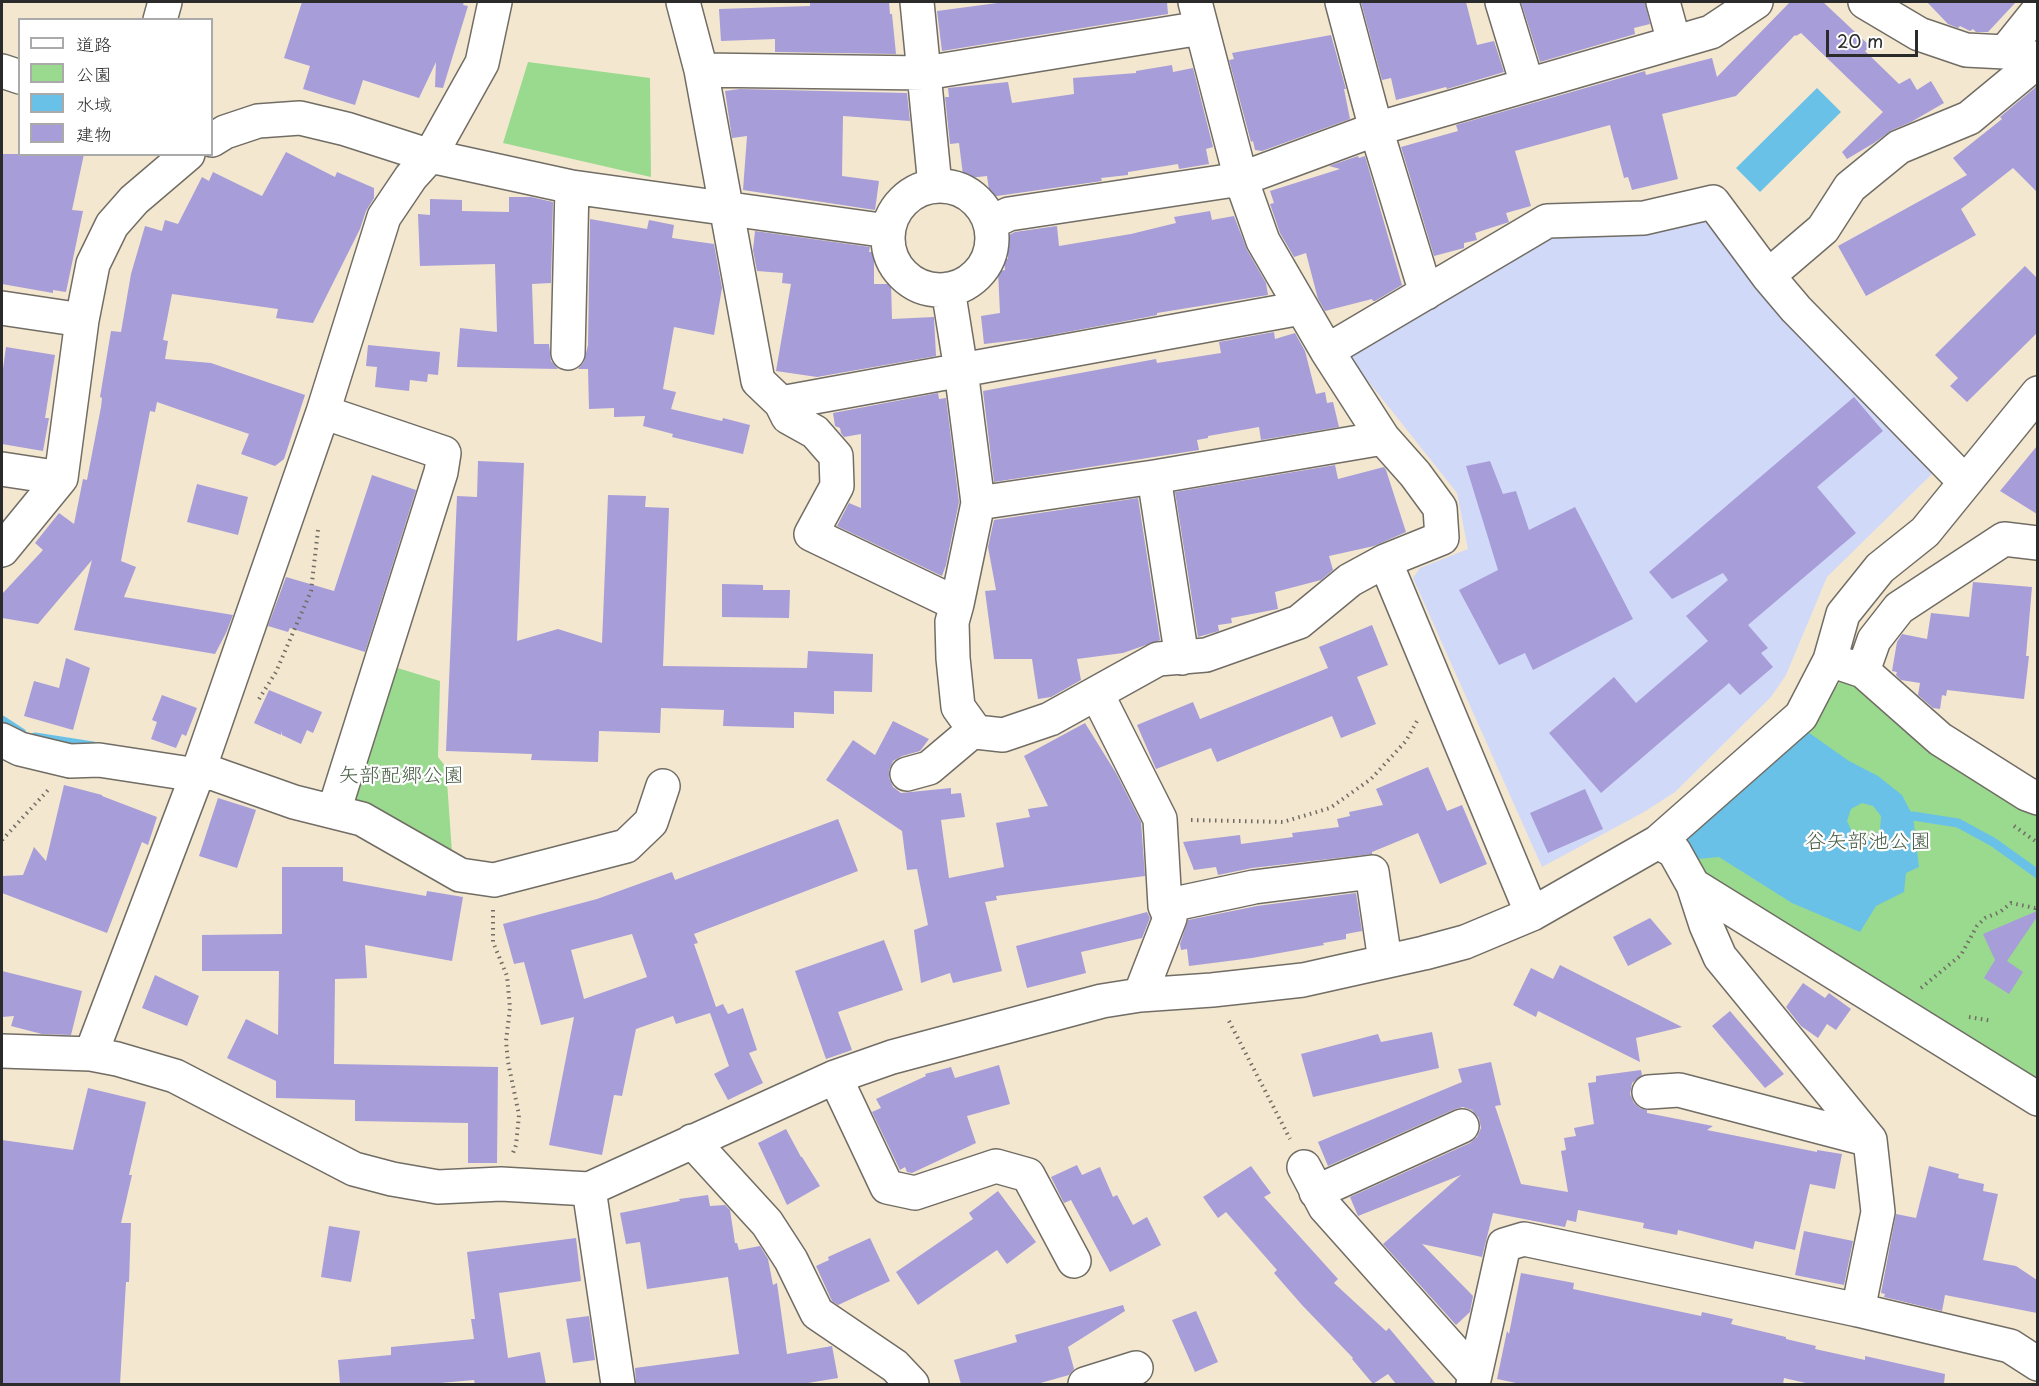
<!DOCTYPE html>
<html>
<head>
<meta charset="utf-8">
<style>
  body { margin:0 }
  #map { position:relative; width:2039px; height:1386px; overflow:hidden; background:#f3e7d0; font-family:"Playpen Sans","Klee One",sans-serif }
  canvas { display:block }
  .frame { position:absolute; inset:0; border:3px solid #2b2b2b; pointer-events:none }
  .legend { position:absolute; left:18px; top:18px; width:195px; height:138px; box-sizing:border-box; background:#fff; border:2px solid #aaa; margin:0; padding:8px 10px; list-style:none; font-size:18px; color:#2b2b2b }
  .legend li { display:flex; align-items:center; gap:12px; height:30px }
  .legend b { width:30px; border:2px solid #aaa }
  .scale { position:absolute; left:1826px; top:30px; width:92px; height:27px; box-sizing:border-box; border:3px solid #2b2b2b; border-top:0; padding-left:8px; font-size:18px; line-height:21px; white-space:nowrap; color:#2b2b2b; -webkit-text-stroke:4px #fff; paint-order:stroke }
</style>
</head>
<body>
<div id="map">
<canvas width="2039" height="1386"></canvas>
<div class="frame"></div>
<ul class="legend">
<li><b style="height:8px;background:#fff"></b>道路</li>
<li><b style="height:16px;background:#9ada8f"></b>公園</li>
<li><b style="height:16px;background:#6ac1e7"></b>水域</li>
<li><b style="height:16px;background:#a79dd8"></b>建物</li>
</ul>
<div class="scale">20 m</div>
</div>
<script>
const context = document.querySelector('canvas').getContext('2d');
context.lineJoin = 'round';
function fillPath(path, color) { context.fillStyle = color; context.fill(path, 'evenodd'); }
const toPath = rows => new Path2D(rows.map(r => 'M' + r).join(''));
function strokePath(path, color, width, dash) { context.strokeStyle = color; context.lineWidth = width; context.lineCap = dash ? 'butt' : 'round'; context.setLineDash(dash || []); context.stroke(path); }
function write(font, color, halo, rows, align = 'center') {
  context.font = font + ' "Playpen Sans","Klee One",sans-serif'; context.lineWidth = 4.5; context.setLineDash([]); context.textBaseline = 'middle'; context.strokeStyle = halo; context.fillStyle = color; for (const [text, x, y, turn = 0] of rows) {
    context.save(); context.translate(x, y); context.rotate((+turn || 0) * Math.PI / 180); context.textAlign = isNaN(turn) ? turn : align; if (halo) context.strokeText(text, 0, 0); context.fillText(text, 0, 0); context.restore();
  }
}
const built = toPath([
  [1705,211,1935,471,1827,577,1786,675,1771,697,1675,792,1644,812,1542,867,1413,578,1420,568,1468,549,1457,493,1349,357,1548,228]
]);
const green = toPath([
  [528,62,650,78,651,177,503,143],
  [391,666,440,681,438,757,446,767,452,853,351,800],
  [1841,680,1852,680,2037,811,2037,1088,1698,880,1680,843,1810,725]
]);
const water = toPath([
  [1817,88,1841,112,1760,192,1736,168],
  [1805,730,1849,761,1878,776,1902,795,1913,816,1919,867,1906,873,1904,892,1876,906,1860,932,1792,903,1719,857,1688,860,1680,843],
  [1862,803,1873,806,1881,816,1880,830,1873,837,1865,839,1853,834,1847,821,1851,809]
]);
const stream = toPath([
  [2,720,22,733],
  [35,737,93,746],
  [1913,816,1958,823,1993,842,2038,874]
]);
const building = toPath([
  [302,2,464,2,463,5,468,6,443,88,435,87,436,62,419,98,363,80,355,105,303,89,310,66,284,58],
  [810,2,889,2,890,14,892,14,896,54,775,52,775,39,721,41,719,9,810,6],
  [1005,2,1167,2,1168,14,942,51,937,11],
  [1361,2,1466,2,1477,45,1494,41,1504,72,1447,89,1446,87,1396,100,1391,78,1382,80],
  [1521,2,1645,2,1650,24,1634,28,1635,34,1540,62],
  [1790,2,1823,2,1870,46,1865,51,1899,84,1910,78,1917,90,1931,81,1944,103,1911,122,1892,130,1874,143,1847,159,1842,152,1883,112,1801,33,1796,36,1795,35,1736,96,1662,114,1678,179,1632,190,1628,177,1624,178,1610,125,1515,151,1531,206,1506,213,1509,222,1475,233,1477,240,1464,243,1464,248,1434,256,1401,147,1458,131,1456,125,1645,71,1646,75,1712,58,1717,77],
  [1927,2,2016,2,1988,32,1976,32,1973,29,1970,31,1960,26,1958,28,1948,24],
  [1331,35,1346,89,1344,89,1350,119,1262,151,1255,150,1253,141,1251,142,1229,60,1234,59,1232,53],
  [1172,65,1173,72,1193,68,1213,147,1206,149,1209,164,1179,169,1178,164,1128,172,1128,175,1101,178,1102,181,990,197,987,176,969,178,968,174,963,175,959,143,950,144,945,97,949,97,948,88,1008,82,1012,103,1074,94,1073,78,1136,73,1136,71],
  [2037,86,2037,192,2013,168,1961,209,1976,235,1866,296,1838,246,1967,175,1953,158,2002,119,2000,117],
  [740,89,907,93,910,121,843,116,842,176,879,181,875,210,743,190,747,136,732,138,725,91],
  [286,152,335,177,337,172,374,188,374,198,366,211,360,229,313,323,276,318,278,309,172,294,163,340,168,341,165,359,211,363,305,395,284,459,275,466,241,454,249,434,157,402,155,412,150,411,121,561,136,567,124,597,233,615,226,633,215,654,74,630,92,560,38,624,2,618,2,594,43,550,35,543,59,513,74,524,83,479,87,480,101,407,102,398,100,397,111,331,121,332,131,274,145,226,162,231,165,220,178,224,202,177,209,181,213,172,262,196],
  [2,154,84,154,72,210,83,211,66,292,53,290,53,293,2,284],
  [1358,156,1359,158,1365,156,1402,285,1375,301,1373,301,1372,299,1325,311,1318,299,1306,253,1294,257,1280,233,1270,204,1274,203,1270,191,1340,169,1329,166],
  [509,197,531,197,553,202,551,283,532,284,534,344,549,344,551,361,558,369,457,367,460,328,497,332,495,264,420,266,418,214,430,215,430,199,462,200,462,211,509,212],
  [1210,211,1212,220,1234,216,1247,250,1266,283,1268,295,1157,313,1157,315,1147,317,1035,338,984,344,981,316,1000,313,998,271,1005,270,1004,259,1008,259,1007,236,1015,232,1057,226,1059,246,1131,234,1176,223,1174,217],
  [590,219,647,229,649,220,674,225,672,238,714,244,722,288,714,335,674,327,663,389,676,392,671,409,722,421,723,418,750,425,743,454,672,437,673,434,643,426,645,416,614,417,614,408,589,409,588,369,578,369,584,362,588,345],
  [755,231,870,247,869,252,874,252,874,284,891,284,892,319,934,317,936,356,817,377,776,371,791,284,782,283,783,273,757,271,753,250],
  [2025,266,2037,278,2037,333,1967,402,1950,386,1958,378,1935,355],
  [1274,332,1275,339,1295,333,1305,351,1316,394,1325,392,1327,403,1333,402,1339,427,1261,440,1259,427,1208,436,1208,438,1197,440,1199,450,994,482,983,391,1156,359,1157,363,1221,353,1219,342],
  [368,345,440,352,438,375,428,374,427,382,410,380,409,391,375,387,377,367,366,366],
  [6,347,55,355,45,418,49,418,43,451,2,444,2,376],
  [938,393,939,399,946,398,959,502,946,565,942,576,837,526,849,503,861,508,861,434,844,437,841,433,840,428,835,426,833,413],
  [1854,397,1883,431,1817,487,1856,533,1748,625,1768,648,1761,653,1773,667,1740,695,1729,683,1601,793,1549,733,1614,677,1636,703,1708,641,1686,616,1728,580,1723,573,1672,599,1649,572],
  [2037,446,2037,514,2000,491],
  [478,461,524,463,517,641,558,629,602,643,608,495,646,496,645,507,669,508,663,666,807,668,808,651,873,654,872,692,834,691,834,714,794,712,794,728,723,726,724,710,661,708,660,733,599,731,598,762,531,760,532,754,446,751,457,496,477,497],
  [1490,461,1503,494,1516,491,1529,530,1575,507,1633,619,1533,670,1525,653,1499,665,1459,590,1498,570,1466,466],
  [1335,465,1338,479,1384,467,1386,470,1406,532,1374,546,1329,556,1333,570,1321,580,1275,592,1278,609,1231,618,1232,623,1218,625,1219,631,1198,637,1175,492],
  [372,475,416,490,365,652,290,628,288,632,268,626,286,577,334,591],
  [197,484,248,497,238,535,187,522],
  [1138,498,1160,640,1123,653,1077,659,1081,680,1051,697,1038,699,1032,659,994,659,985,591,996,590,988,547,994,520],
  [1973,582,2032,587,2026,656,2029,656,2024,699,1947,690,1946,696,1942,695,1940,709,1933,708,1918,695,1920,683,1901,680,1896,675,1897,672,1892,671,1897,642,1902,634,1927,639,1931,613,1969,617],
  [722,584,763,585,763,590,790,590,789,618,722,617],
  [1372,625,1388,665,1357,677,1376,724,1341,738,1332,716,1217,762,1211,748,1156,769,1137,725,1193,702,1200,719,1328,668,1319,647],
  [66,658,90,668,73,730,24,716,34,681,59,688],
  [269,690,322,712,313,733,307,730,301,744,282,735,282,731,281,735,254,723],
  [162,695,197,708,186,736,182,734,176,748,151,739,157,722,152,720],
  [893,721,929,739,920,751,902,756,893,761,889,770,889,778,893,787,901,793,951,788,951,794,961,793,965,817,941,820,949,878,1004,867,996,823,1030,817,1028,809,1048,806,1024,756,1085,723,1116,773,1141,822,1145,876,996,896,997,900,985,902,1002,971,953,983,950,973,921,983,914,930,928,925,917,869,907,870,902,831,826,780,853,740,875,755],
  [1428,767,1447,811,1462,805,1487,864,1440,884,1418,833,1372,852,1372,854,1252,868,1218,875,1216,867,1194,870,1183,842,1240,835,1241,844,1293,837,1292,833,1339,827,1337,819,1350,816,1349,812,1383,805,1376,789],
  [64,785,102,795,102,796,157,817,148,845,142,842,107,933,2,893,2,876,23,875,34,847,46,861],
  [1585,789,1603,829,1548,853,1530,813],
  [218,798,256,810,237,868,199,856],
  [838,819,858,871,694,934,698,943,694,944,716,1007,723,1004,728,1014,743,1008,757,1050,749,1053,763,1083,728,1100,714,1074,729,1066,710,1013,676,1024,673,1016,636,1029,622,1096,614,1095,602,1155,549,1145,574,1017,541,1025,524,962,514,964,503,924,597,899,672,872,675,880],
  [632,934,647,977,584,999,571,950],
  [282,867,343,867,343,881,426,896,427,891,463,897,452,961,365,945,367,978,335,979,334,1064,498,1067,497,1163,468,1163,468,1123,355,1121,355,1100,276,1098,276,1081,227,1058,246,1019,278,1035,279,971,202,971,202,935,282,934],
  [1356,893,1362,931,1346,934,1346,939,1323,943,1324,945,1252,958,1189,966,1187,949,1181,950,1180,944,1188,920,1257,906],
  [2037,911,2037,917,2007,961,2023,972,2009,994,1984,978,1995,960,1983,934],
  [1147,912,1150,918,1142,938,1081,952,1086,973,1027,988,1016,946],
  [1650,918,1672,944,1628,966,1613,937],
  [884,940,903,990,838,1012,852,1050,826,1059,795,971],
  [1560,965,1682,1027,1636,1038,1640,1062,1538,1011,1536,1017,1513,1005,1531,968,1553,979],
  [2,971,82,991,71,1035,42,1034,11,1026,14,1016,2,1017],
  [155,975,199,996,187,1026,142,1008],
  [1803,983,1825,998,1829,993,1851,1009,1836,1030,1827,1024,1818,1038,1801,1026,1786,1007],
  [1730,1011,1784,1074,1765,1088,1712,1026],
  [1432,1032,1439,1068,1313,1097,1301,1054,1378,1034,1381,1042],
  [1491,1062,1501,1105,1495,1106,1521,1184,1568,1192,1561,1151,1566,1150,1564,1138,1576,1136,1574,1128,1594,1124,1588,1083,1596,1082,1596,1076,1641,1070,1642,1075,1632,1083,1630,1094,1634,1103,1640,1108,1647,1110,1647,1113,1713,1126,1707,1130,1817,1152,1817,1150,1842,1154,1835,1189,1810,1184,1795,1250,1755,1241,1753,1249,1678,1230,1677,1235,1643,1228,1644,1223,1578,1210,1576,1222,1567,1220,1565,1227,1493,1213,1482,1257,1422,1244,1473,1296,1470,1312,1456,1325,1383,1244,1461,1175,1358,1216,1350,1197,1470,1143,1477,1137,1481,1128,1479,1118,1472,1110,1463,1107,1455,1109,1328,1166,1318,1142,1462,1082,1458,1069],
  [999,1065,1010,1104,967,1116,976,1143,912,1173,907,1172,905,1167,900,1170,872,1112,881,1108,876,1099,926,1076,925,1074,951,1067,955,1078],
  [88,1088,146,1102,129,1175,132,1175,121,1223,131,1223,129,1282,126,1282,120,1384,2,1384,2,1140,73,1150],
  [786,1129,801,1157,802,1157,820,1186,787,1205,758,1143],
  [1077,1165,1082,1175,1100,1167,1113,1197,1117,1195,1133,1225,1147,1217,1161,1245,1110,1272,1071,1200,1064,1203,1051,1177],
  [1251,1166,1271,1193,1264,1197,1338,1279,1334,1283,1386,1331,1389,1328,1436,1384,1396,1384,1388,1374,1373,1384,1352,1359,1353,1358,1302,1305,1274,1273,1277,1270,1226,1212,1218,1218,1203,1197],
  [1929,1166,1959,1174,1958,1178,1984,1184,1983,1191,1998,1194,1983,1260,2016,1266,2037,1280,2037,1313,1945,1295,1942,1311,1884,1297,1885,1294,1881,1293,1896,1214,1916,1218],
  [998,1191,1036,1242,1007,1264,997,1250,918,1305,896,1272,973,1219,969,1213],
  [708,1195,710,1206,725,1205,730,1210,735,1243,737,1243,739,1250,760,1246,768,1259,773,1285,777,1283,787,1354,832,1346,838,1378,802,1384,636,1384,635,1368,739,1354,728,1277,647,1289,640,1242,626,1244,620,1213,680,1201,679,1199],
  [329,1226,360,1231,351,1282,321,1277],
  [1804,1231,1853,1241,1844,1285,1795,1275],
  [576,1238,581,1281,499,1293,508,1358,540,1352,546,1384,475,1384,474,1380,429,1384,340,1384,338,1360,391,1355,391,1347,474,1339,471,1319,475,1319,467,1252],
  [870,1238,890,1281,838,1305,832,1301,816,1266,829,1260,828,1257],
  [1521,1273,1574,1283,1573,1289,1701,1316,1702,1312,1733,1319,1731,1324,1786,1337,1786,1339,1816,1346,1815,1349,1865,1360,1865,1356,1945,1374,1944,1384,1810,1384,1784,1378,1783,1384,1521,1384,1497,1379,1507,1331,1509,1334],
  [1123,1305,1125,1311,1068,1347,1074,1369,1069,1375,1037,1384,961,1384,954,1360,1017,1342,1015,1335],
  [1196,1311,1218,1362,1195,1372,1172,1320],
  [589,1316,595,1360,573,1363,566,1319]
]);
const path = toPath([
  [259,699,276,672,311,591,318,530],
  [1191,820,1283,822,1330,808,1371,779,1406,741,1417,721],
  [2014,826,2038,843],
  [2,840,50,788],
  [493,910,493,942,507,976,510,1008,506,1041,508,1062,519,1115,516,1145,513,1153],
  [1921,988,1961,955,1977,926,1985,918,2000,912,2011,903,2035,908,2038,906],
  [1969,1017,1992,1021],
  [1229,1021,1290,1139]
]);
const minor = toPath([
  [683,2,701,70,758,381,781,403,788,417,815,432,836,456,837,486,811,534,957,604],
  [917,2,935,186],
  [1342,2,1376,129,1426,293],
  [1502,2,1527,84],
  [1663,2,1674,42],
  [1865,2,1919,34,1966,50,2005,52,2038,59],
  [160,20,165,2],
  [2005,52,2038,11],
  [701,70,925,73,1201,28],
  [2,71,20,77],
  [212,140,225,132,258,121,300,118,346,129,430,156,572,187,888,231],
  '888 238a52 52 0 1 1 104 0a52 52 0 1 1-104 0Z',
  [990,223,1009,214,1241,179,1376,129,1711,32,1756,2],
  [1768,276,1823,229,1850,187,1899,147,1969,118,2038,61],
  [948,289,961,370,978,503,957,604,952,622,953,658,958,707,976,732,1003,735,1050,719,1158,659,1206,655,1299,622,1350,580,1385,561,1442,538,1440,508,1415,474,1383,438,1327,351,1263,241,1241,179,1195,2],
  [2,308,82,320],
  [1327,351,1547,221,1644,218,1713,202,1768,276,1796,309,1965,482],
  [568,353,572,187],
  [781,403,1301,308],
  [323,412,444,453,441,472,334,811],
  [2,469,61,478],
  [1154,477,1182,658],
  [978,503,1154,477,1383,438],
  [2,550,61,478,82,320,93,264,112,225,134,200,188,154],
  [1385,561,1532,914],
  [1830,660,1863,671,1940,739,2027,794,2038,798],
  [1863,671,1874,640,1899,608,2004,539,2038,543],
  [1097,694,1160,819,1165,906,1170,918,1140,995],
  [2,740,20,749,70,761,99,760,197,775,212,773,294,802,362,819,460,875,494,880,626,846,651,822,663,786],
  [907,774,929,768,974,730],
  [1658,842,1674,851,1693,885,2038,1099],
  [1693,885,1706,925,1720,957,1870,1140],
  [1165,906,1254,887,1372,872,1385,961],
  [2,1051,91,1054,117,1059,175,1076,354,1169,392,1179,438,1187,501,1184,589,1189,835,1077,892,1057,1102,1001,1140,995,1212,990,1303,980,1424,953,1465,942,1532,914,1658,842,1801,716,1830,660,1843,614,1880,568,1925,532,2038,393],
  [91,1054,197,775,323,412,384,217,411,177,430,156,482,63,495,2],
  [835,1077,887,1187,915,1193,996,1166,1028,1175,1074,1261],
  [1649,1092,1679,1090,1870,1140,1878,1212,1858,1310],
  [692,1141,767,1223,791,1260,817,1313,895,1366,912,1384],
  [1304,1167,1325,1207,1475,1375],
  [589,1189,618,1384],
  [1316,1192,1462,1126],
  [1085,1384,1136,1368],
  [1473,1384,1504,1245,1524,1239,1858,1310,2010,1346,2038,1364]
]);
const parkNames = [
  ["矢部配郷公園",401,776],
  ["谷矢部池公園",1868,842]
];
fillPath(built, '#d1d9f9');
fillPath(green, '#9ada8f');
fillPath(water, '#6ac1e7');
strokePath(stream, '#6ac1e7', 9);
fillPath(building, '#a79dd8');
strokePath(minor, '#716d65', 36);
strokePath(path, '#716d65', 4, [1.5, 4.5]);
strokePath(minor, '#fff', 33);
write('21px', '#4c6049', '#fff', parkNames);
</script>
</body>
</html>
